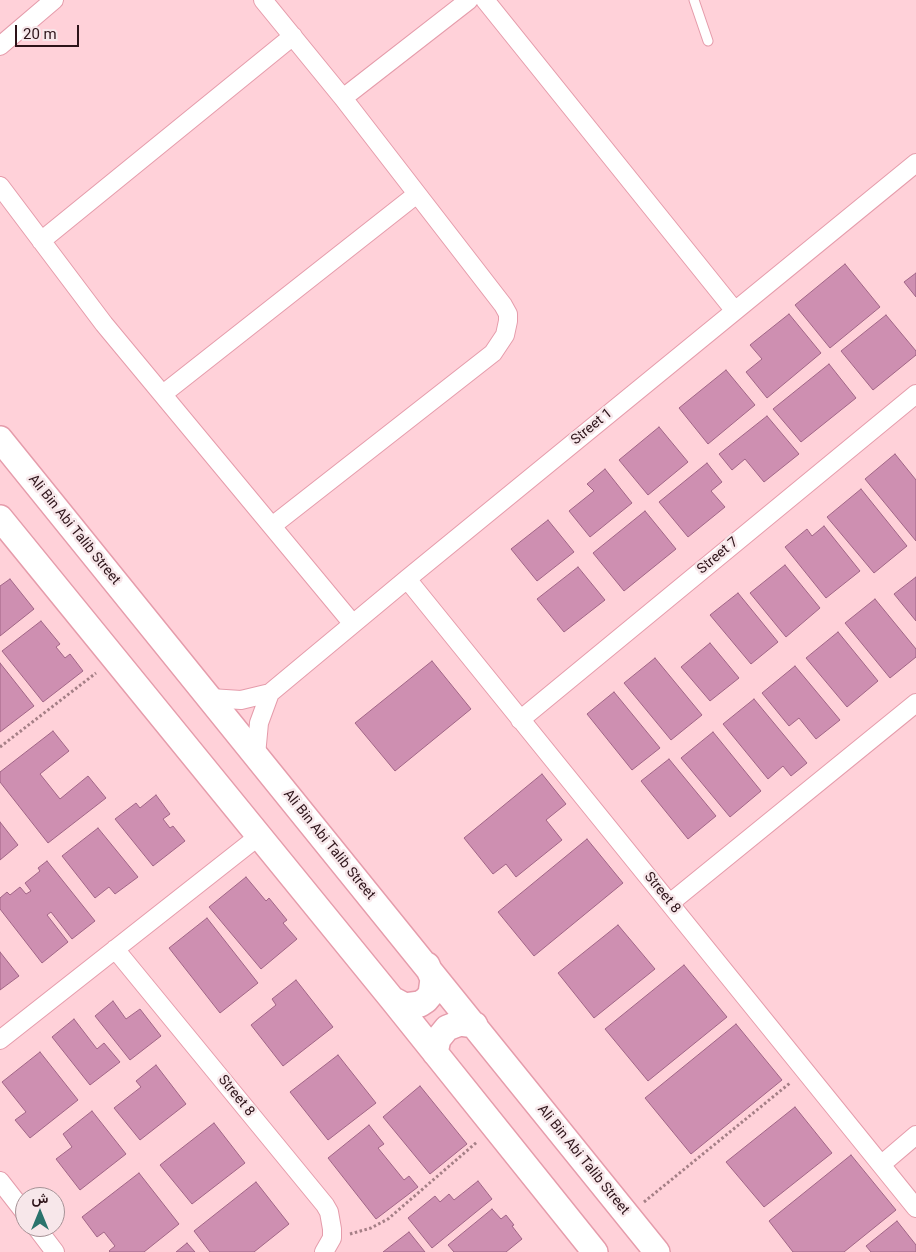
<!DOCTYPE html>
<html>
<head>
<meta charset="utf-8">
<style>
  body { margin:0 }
  #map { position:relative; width:916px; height:1252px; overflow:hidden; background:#ffd1d9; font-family:Roboto,Vazirmatn,sans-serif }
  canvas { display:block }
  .north { position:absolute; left:15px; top:1187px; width:50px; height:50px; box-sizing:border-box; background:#f7e7ea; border:1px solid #a69296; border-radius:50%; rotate:0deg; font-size:14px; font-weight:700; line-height:20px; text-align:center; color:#2d1319 }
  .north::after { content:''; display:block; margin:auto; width:18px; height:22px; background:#2b736c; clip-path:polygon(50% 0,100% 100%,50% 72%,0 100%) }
  .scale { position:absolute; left:15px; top:25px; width:64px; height:22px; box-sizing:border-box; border:2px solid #2d1319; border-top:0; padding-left:6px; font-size:15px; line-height:18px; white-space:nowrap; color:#2d1319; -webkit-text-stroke:4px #f7e7ea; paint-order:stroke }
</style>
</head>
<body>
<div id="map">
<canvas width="916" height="1252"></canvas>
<div class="north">ش</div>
<div class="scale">20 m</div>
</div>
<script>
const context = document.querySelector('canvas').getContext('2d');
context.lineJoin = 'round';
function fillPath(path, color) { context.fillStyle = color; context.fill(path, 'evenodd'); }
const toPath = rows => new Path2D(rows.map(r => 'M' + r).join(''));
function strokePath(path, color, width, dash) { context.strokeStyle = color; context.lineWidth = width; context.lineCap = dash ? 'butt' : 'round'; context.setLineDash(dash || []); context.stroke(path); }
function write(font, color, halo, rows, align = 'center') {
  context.font = font + ' Roboto,sans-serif'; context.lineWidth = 5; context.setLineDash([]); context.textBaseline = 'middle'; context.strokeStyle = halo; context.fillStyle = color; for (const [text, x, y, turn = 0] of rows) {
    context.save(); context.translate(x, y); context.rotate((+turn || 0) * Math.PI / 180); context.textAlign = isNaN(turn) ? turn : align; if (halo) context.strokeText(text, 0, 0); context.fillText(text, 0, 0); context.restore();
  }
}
const building = toPath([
  [845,264,880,307,830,348,795,305,845,264],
  [916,273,916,297,904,282,916,273],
  [789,314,821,353,767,398,746,372,762,359,750,345,789,314],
  [886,315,916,351,916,355,873,390,841,351,886,315],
  [829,364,856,398,801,442,773,409,829,364],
  [726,370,755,405,708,444,679,408,726,370],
  [767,416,799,454,764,482,745,459,732,470,719,454,767,416],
  [659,427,688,462,648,495,619,460,659,427],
  [895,454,916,480,916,541,865,479,895,454],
  [707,463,722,482,711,491,725,507,688,537,659,502,707,463],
  [605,469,632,503,590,537,569,511,594,491,587,484,605,469],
  [861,489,907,546,874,573,827,517,861,489],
  [645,511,676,549,624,591,593,553,645,511],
  [548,520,574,552,537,581,511,549,548,520],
  [824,526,860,571,826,598,785,547,807,529,812,536,824,526],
  [785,565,820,608,786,637,750,593,785,565],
  [578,567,605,600,564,632,537,599,578,567],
  [916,577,916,621,894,594,916,577],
  [10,579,34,609,0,636,0,586,10,579],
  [738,593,778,642,751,664,710,615,738,593],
  [875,599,916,649,916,657,890,678,845,623,875,599],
  [41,621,60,644,56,647,65,658,70,654,83,671,43,702,2,651,41,621],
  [838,632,878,681,847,707,806,658,838,632],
  [710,643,739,678,710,701,681,667,710,643],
  [655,658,702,715,671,740,624,683,655,658],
  [432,661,471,709,395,771,355,723,432,661],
  [0,663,34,706,0,732,0,663],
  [795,666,840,720,816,739,799,718,789,726,762,693,795,666],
  [614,692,660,748,632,770,587,714,614,692],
  [754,699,807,763,791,776,783,766,768,779,723,724,754,699],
  [53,731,69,751,40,774,60,799,88,776,106,798,48,843,0,782,0,772,53,731],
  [713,732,761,791,730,817,681,758,713,732],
  [669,759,716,816,688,839,641,781,669,759],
  [542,774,566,804,546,820,562,840,516,877,506,864,493,874,464,838,542,774],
  [156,795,170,814,163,819,170,828,173,826,185,841,153,866,115,819,136,803,140,808,156,795],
  [0,822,18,845,0,860,0,822],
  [98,828,138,877,115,894,109,887,95,898,62,856,98,828],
  [587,839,623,883,534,956,498,912,587,839],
  [47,861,95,921,72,939,51,912,47,915,68,942,42,963,0,909,0,898,7,892,10,895,20,887,26,894,31,891,25,883,40,871,38,868,47,861],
  [246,877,266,901,269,898,287,920,283,923,297,939,261,969,209,907,246,877],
  [207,918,258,983,220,1013,169,948,207,918],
  [618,925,655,969,594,1018,558,973,618,925],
  [0,952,19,976,0,990,0,952],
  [684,965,727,1017,648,1081,605,1029,684,965],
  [296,980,333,1027,283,1066,251,1025,276,1005,272,999,296,980],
  [113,1001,126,1019,140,1009,161,1036,130,1060,95,1016,113,1001],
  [74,1019,97,1049,104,1043,120,1062,90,1085,52,1037,74,1019],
  [736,1024,782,1080,691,1154,645,1098,736,1024],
  [40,1052,78,1100,30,1138,15,1120,26,1112,2,1082,40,1052],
  [338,1055,376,1103,328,1140,290,1092,338,1055],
  [156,1065,186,1104,140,1140,114,1108,141,1087,136,1081,156,1065],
  [420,1086,467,1144,430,1174,383,1117,420,1086],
  [795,1107,832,1153,764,1207,726,1162,795,1107],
  [92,1111,126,1154,80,1190,56,1159,72,1147,63,1134,92,1111],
  [214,1123,245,1163,192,1204,160,1165,214,1123],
  [369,1125,384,1144,378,1148,404,1180,409,1176,418,1187,376,1219,328,1158,369,1125],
  [851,1155,896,1210,844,1252,793,1252,769,1221,851,1155],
  [139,1173,179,1224,144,1252,110,1252,109,1251,115,1246,104,1232,97,1237,82,1217,139,1173],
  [478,1181,492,1199,432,1248,408,1218,435,1196,440,1202,449,1194,454,1200,478,1181],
  [256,1182,289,1224,254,1252,210,1252,194,1231,256,1182],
  [492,1209,501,1219,506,1215,514,1225,512,1226,522,1239,506,1252,454,1252,448,1245,492,1209],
  [897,1221,916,1245,916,1252,871,1252,866,1246,897,1221],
  [409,1232,425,1252,383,1252,409,1232],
  [187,1243,195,1252,176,1252,187,1243]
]);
const path = toPath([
  [0,747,96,673],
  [644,1202,790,1083],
  [350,1234,371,1228,388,1219,477,1142]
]);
const lane = toPath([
  [694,0,708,41]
]);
const street = toPath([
  [263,0,343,98,503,305,508,314,508,321,505,335,493,353,272,526],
  [485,0,735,311],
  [0,46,54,0],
  [343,98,469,0],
  [0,186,104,324,353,624],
  [41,241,293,36],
  [163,394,417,194],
  [407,579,916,1208],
  [210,698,241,700,270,693,407,579,916,163],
  [520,720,916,394],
  [256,755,259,723,270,693],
  [670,903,916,703],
  [115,949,325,1205,329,1212,332,1229,332,1238,324,1252],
  [0,1040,259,836],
  [882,1164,916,1135],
  [0,1181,25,1213],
  [36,1227,55,1252]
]);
const secondary = toPath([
  [0,439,657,1252],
  [0,518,392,999,595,1252],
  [392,999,405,1006,420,1004,426,1000,431,994,433,979,427,965],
  [435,1053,438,1039,447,1028,460,1023,475,1025]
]);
const streetNames = [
  ["Street 1",592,427,-39],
  ["Ali Bin Abi Talib Street",74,530,51],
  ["Street 7",718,556,-40],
  ["Ali Bin Abi Talib Street",329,845,51],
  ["Street 8",662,893,51],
  ["Street 8",236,1096,51],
  ["Ali Bin Abi Talib Street",583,1160,51]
];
fillPath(building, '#ce8fb1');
strokePath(building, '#a16586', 1);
strokePath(lane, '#e59cab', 11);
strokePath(street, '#e59cab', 20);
strokePath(secondary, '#e59cab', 28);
strokePath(path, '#a57f86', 3, [2.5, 2.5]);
strokePath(lane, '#fff', 9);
strokePath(street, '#fff', 18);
strokePath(secondary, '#fff', 25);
write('14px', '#2d1319', '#f7e7ea', streetNames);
</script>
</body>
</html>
